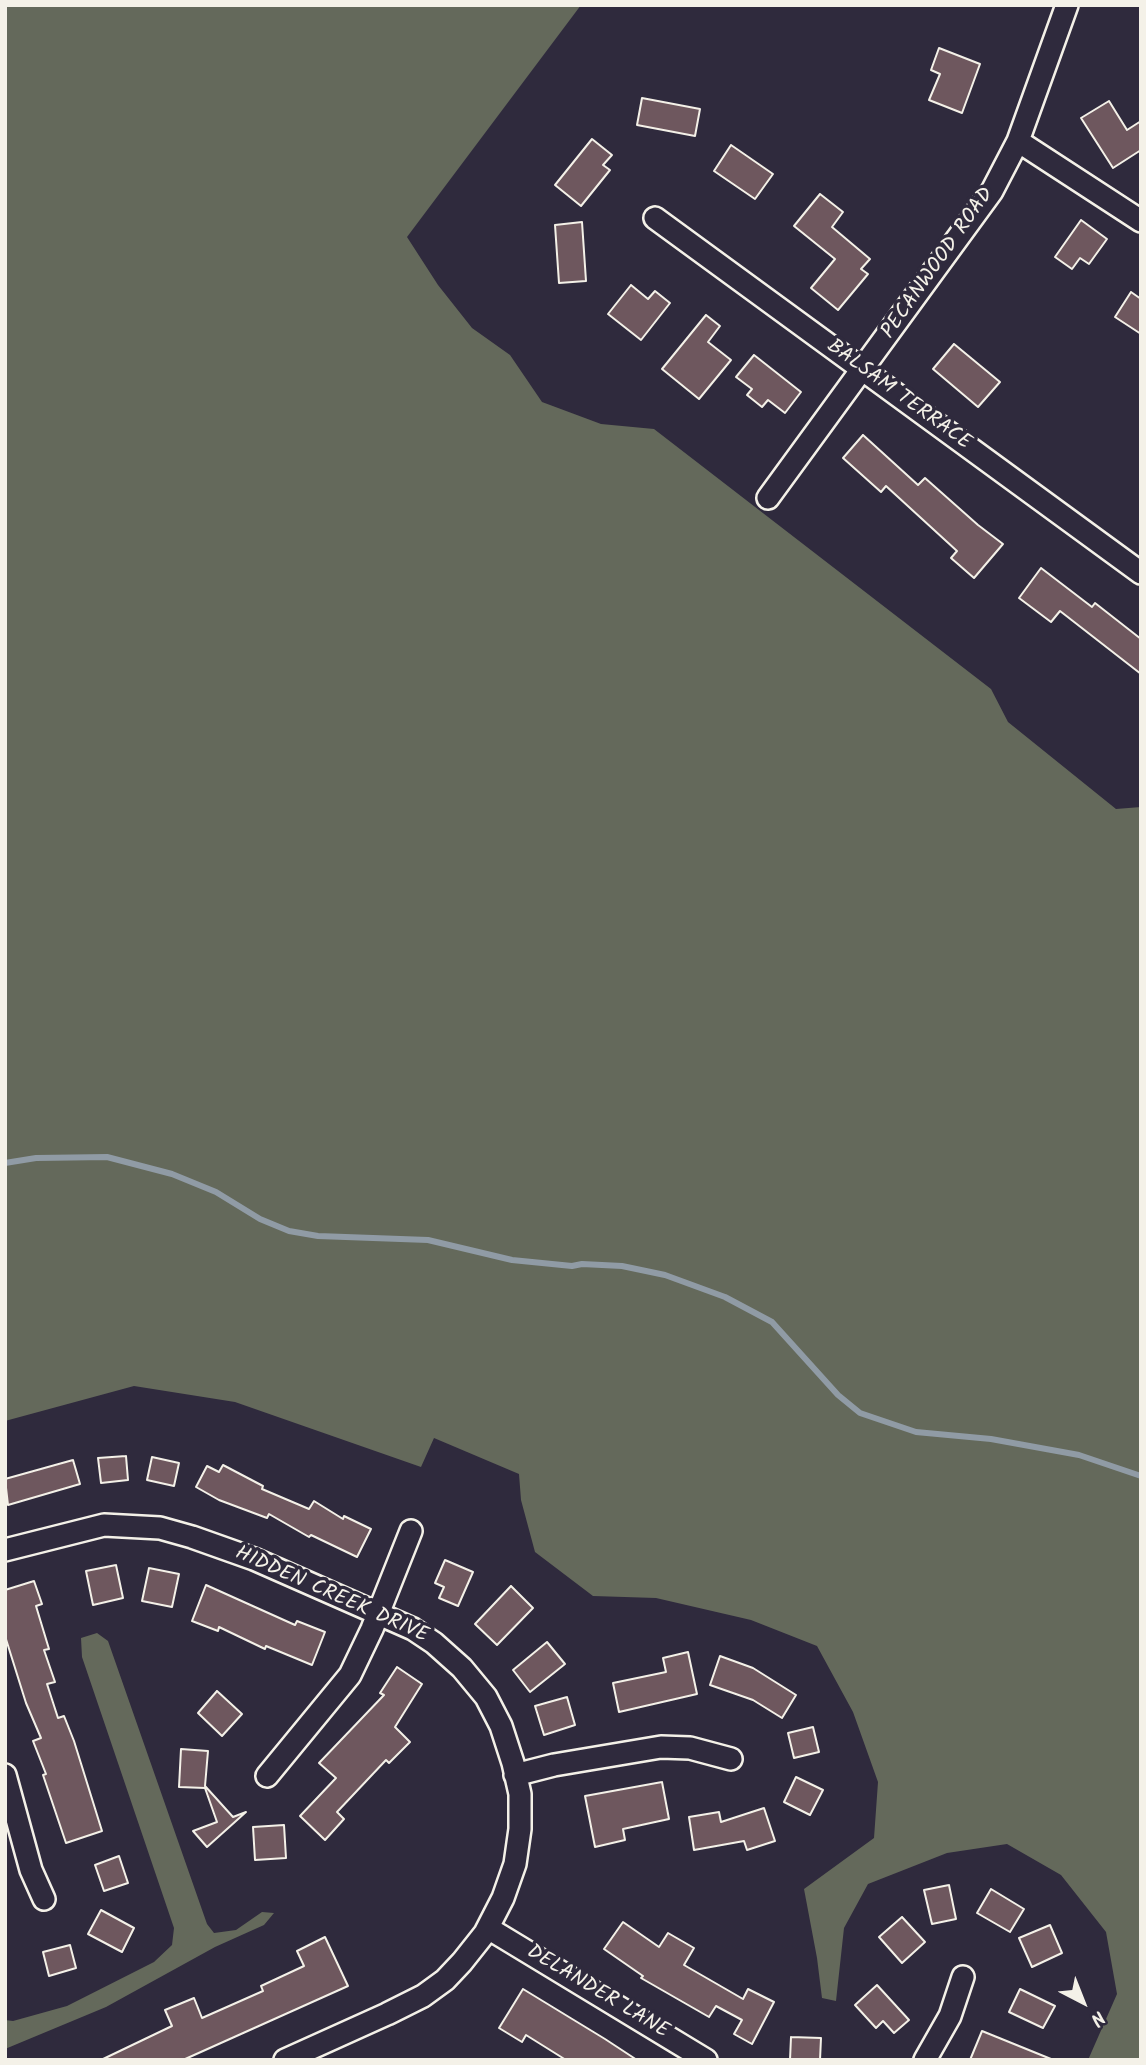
<!DOCTYPE html>
<html>
<head>
<meta charset="utf-8">
<style>
  body { margin:0 }
  #map { position:relative; width:1146px; height:2065px; overflow:hidden; background:#2f2a3d; font-family:Kalam,sans-serif }
  canvas { display:block }
  .frame { position:absolute; inset:0; border:7px solid #f4f1e8; pointer-events:none }
  .north { position:absolute; left:1048px; top:1967px; width:70px; height:70px; -webkit-text-stroke:5px #2f2a3d; paint-order:stroke; rotate:138deg; font-size:19px; font-weight:700; line-height:28px; text-align:center; color:#f4f1e8 }
  .north::after { content:''; display:block; margin:auto; width:24px; height:32px; background:#f4f1e8; clip-path:polygon(50% 0,100% 100%,50% 72%,0 100%) }
</style>
</head>
<body>
<div id="map">
<canvas width="1146" height="2065"></canvas>
<div class="frame"></div>
<div class="north">N</div>
</div>
<script>
const context = document.querySelector('canvas').getContext('2d');
context.lineJoin = 'round';
function fillPath(path, color) { context.fillStyle = color; context.fill(path, 'evenodd'); }
const toPath = rows => new Path2D(rows.map(r => 'M' + r).join(''));
function strokePath(path, color, width, dash) { context.strokeStyle = color; context.lineWidth = width; context.lineCap = dash ? 'butt' : 'round'; context.setLineDash(dash || []); context.stroke(path); }
function write(font, color, halo, rows, align = 'center') {
  context.font = font + ' Kalam,sans-serif'; context.lineWidth = 7; context.setLineDash([]); context.textBaseline = 'middle'; context.strokeStyle = halo; context.fillStyle = color; for (const [text, x, y, turn = 0] of rows) {
    context.save(); context.translate(x, y); context.rotate((+turn || 0) * Math.PI / 180); context.textAlign = isNaN(turn) ? turn : align; if (halo) context.strokeText(text, 0, 0); context.fillText(text, 0, 0); context.restore();
  }
}
const green = toPath([
  [5,5,581,5,407,237,438,285,472,328,510,355,542,402,601,424,654,429,991,689,1008,722,1116,809,1141,807,1141,2060,1088,2060,1117,1994,1106,1932,1061,1875,1007,1844,947,1853,868,1884,844,1928,836,2001,822,1998,817,1958,804,1889,874,1838,878,1782,853,1712,817,1646,751,1620,656,1598,593,1596,535,1552,521,1500,519,1474,434,1438,421,1467,235,1402,134,1386,5,1421],
  [97,1633,108,1641,207,1924,214,1933,236,1930,262,1912,274,1913,264,1925,215,1947,106,2007,5,2049,5,2020,13,2021,67,2006,154,1962,172,1945,174,1928,82,1657,81,1638]
]);
const stream = toPath([
  [5,1163,36,1158,107,1157,172,1174,216,1192,260,1219,289,1231,318,1236,428,1240,512,1260,572,1266,582,1264,622,1266,665,1275,725,1297,772,1322,838,1395,860,1413,916,1432,991,1439,1079,1455,1141,1476]
]);
const building = toPath([
  [939,48,980,64,962,113,929,100,940,74,931,70,939,48],
  [642,98,700,109,695,136,637,125,642,98],
  [1109,101,1127,130,1141,121,1141,150,1113,168,1081,118,1109,101],
  [592,139,612,155,603,165,610,170,581,206,555,185,592,139],
  [731,145,773,174,755,199,714,171,731,145],
  [820,194,843,212,832,227,870,259,861,269,868,274,838,310,811,288,835,259,794,226,820,194],
  [1081,220,1107,239,1089,264,1080,258,1072,269,1055,257,1081,220],
  [582,222,586,281,559,283,555,225,582,222],
  [631,285,648,299,655,291,670,303,641,340,608,314,631,285],
  [1131,292,1141,299,1141,334,1115,317,1131,292],
  [706,315,720,326,708,342,731,360,699,399,662,369,706,315],
  [954,344,1000,382,978,407,933,369,954,344],
  [754,355,801,392,785,413,768,400,762,407,747,395,752,389,736,377,754,355],
  [863,435,918,485,925,478,978,525,1003,544,974,578,951,558,957,551,886,486,881,492,843,458,863,435],
  [1041,568,1092,607,1095,603,1141,639,1141,674,1060,611,1051,622,1019,598,1041,568],
  [126,1456,128,1480,101,1483,98,1458,126,1456],
  [152,1457,179,1463,174,1486,147,1480,152,1457],
  [73,1460,80,1484,8,1505,5,1479,73,1460],
  [223,1465,263,1486,262,1489,309,1509,314,1501,343,1519,344,1516,371,1529,357,1557,311,1535,309,1537,269,1514,267,1518,219,1500,196,1487,207,1466,219,1472,223,1465],
  [445,1560,473,1572,458,1606,439,1598,444,1587,435,1583,445,1560],
  [116,1565,123,1598,93,1605,86,1571,116,1565],
  [149,1568,179,1574,172,1607,142,1601,149,1568],
  [34,1581,42,1604,36,1606,49,1649,44,1650,55,1682,47,1684,58,1718,64,1716,74,1741,102,1831,66,1843,43,1775,46,1774,33,1741,41,1738,26,1703,5,1636,5,1590,34,1581],
  [206,1585,295,1625,297,1621,325,1632,312,1665,266,1646,265,1649,219,1627,218,1631,192,1621,206,1585],
  [511,1586,533,1608,497,1645,475,1624,511,1586],
  [547,1642,565,1664,530,1692,513,1670,547,1642],
  [688,1652,697,1694,619,1712,613,1683,666,1672,663,1658,688,1652],
  [720,1656,753,1668,796,1695,782,1718,753,1700,710,1685,720,1656],
  [397,1667,422,1684,395,1727,410,1742,389,1763,386,1760,337,1812,344,1819,325,1840,300,1816,336,1778,319,1763,384,1695,380,1693,397,1667],
  [217,1691,242,1714,222,1736,198,1713,217,1691],
  [567,1697,575,1725,544,1735,535,1706,567,1697],
  [813,1727,819,1752,794,1758,788,1733,813,1727],
  [181,1749,208,1751,205,1786,233,1817,246,1812,207,1847,193,1831,217,1822,205,1788,179,1787,181,1749],
  [796,1777,823,1790,810,1815,784,1802,796,1777],
  [662,1782,669,1819,623,1829,625,1840,595,1847,585,1796,662,1782],
  [764,1808,775,1841,747,1850,744,1841,694,1850,689,1817,719,1812,721,1822,764,1808],
  [284,1825,286,1858,255,1860,253,1827,284,1825],
  [119,1856,128,1883,104,1891,95,1865,119,1856],
  [949,1885,956,1919,932,1924,924,1890,949,1885],
  [991,1889,1024,1909,1010,1932,977,1913,991,1889],
  [101,1910,134,1928,122,1952,88,1934,101,1910],
  [902,1917,925,1942,902,1963,879,1937,902,1917],
  [623,1922,659,1947,668,1933,694,1948,684,1965,743,1999,748,1989,774,2002,752,2044,734,2034,742,2020,716,2006,709,2017,641,1978,643,1976,604,1949,623,1922],
  [1050,1925,1062,1953,1032,1967,1019,1938,1050,1925],
  [325,1937,348,1986,183,2060,101,2060,172,2026,165,2010,194,1998,202,2018,263,1991,261,1986,304,1966,297,1951,325,1937],
  [70,1945,76,1968,49,1976,43,1952,70,1945],
  [877,1985,909,2020,894,2033,883,2021,876,2028,855,2005,877,1985],
  [523,1989,605,2039,637,2060,566,2060,526,2035,522,2042,499,2028,523,1989],
  [1020,1989,1055,2006,1043,2028,1009,2012,1020,1989],
  [982,2031,1051,2059,1051,2060,970,2060,982,2031],
  [791,2037,821,2038,820,2060,790,2060,791,2037]
]);
const minor = toPath([
  [1018,141,1141,221],
  [655,218,1141,573],
  [768,498,992,191,1018,141,1067,5],
  [5,1550,104,1525,160,1528,192,1537,254,1559,413,1629,434,1643,462,1668,486,1697,501,1726,513,1763,520,1794,520,1829,515,1864,503,1898,485,1933,462,1962,445,1980,423,1996,387,2014,285,2060],
  [5,1775,31,1870,44,1899],
  [515,1775,554,1765,661,1747,690,1748,731,1759],
  [267,1776,350,1675,372,1629,411,1531],
  [488,1928,706,2060],
  [925,2060,950,2016,963,1977]
]);
const streetNames = [
  ["PECANWOOD ROAD",939,264,-55],
  ["BALSAM TERRACE",898,396,36],
  ["HIDDEN CREEK DRIVE",331,1596,24],
  ["DELANDER LANE",597,1993,31]
];
fillPath(green, '#64695b');
strokePath(stream, '#909ba5', 6);
fillPath(building, '#6e575e');
strokePath(building, '#f4f1e8', 2);
strokePath(minor, '#f4f1e8', 26);
strokePath(minor, '#2f2a3d', 21);
write('21px', '#f4f1e8', '#2f2a3d', streetNames);
</script>
</body>
</html>
